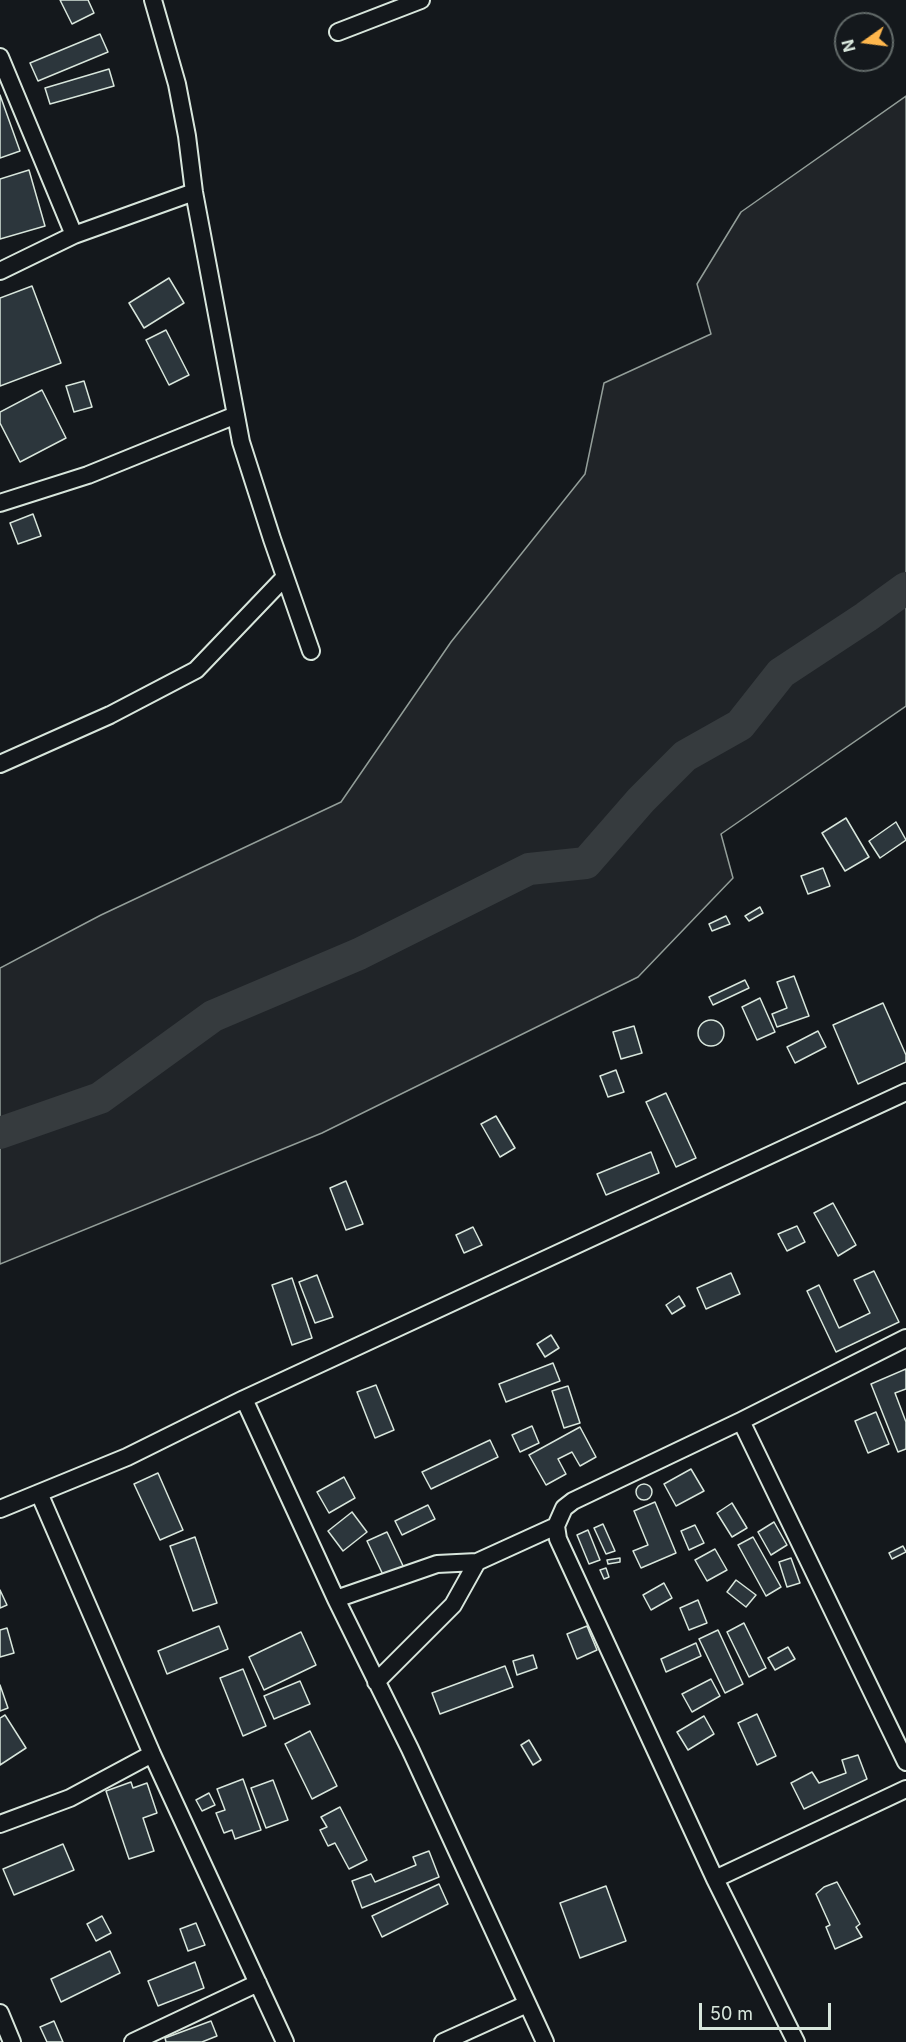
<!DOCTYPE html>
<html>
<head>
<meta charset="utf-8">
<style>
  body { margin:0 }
  #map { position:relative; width:906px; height:2042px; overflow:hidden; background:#14181c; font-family:Inter,sans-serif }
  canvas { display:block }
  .north { position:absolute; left:834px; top:12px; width:60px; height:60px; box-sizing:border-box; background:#14181c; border:2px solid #626a69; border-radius:50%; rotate:256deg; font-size:16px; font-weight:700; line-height:24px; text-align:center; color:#d8e6dc }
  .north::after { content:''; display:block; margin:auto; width:21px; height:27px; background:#ffb74d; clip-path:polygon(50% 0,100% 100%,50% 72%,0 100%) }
  .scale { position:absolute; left:699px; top:2003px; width:132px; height:27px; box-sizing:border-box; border:3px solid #d8e6dc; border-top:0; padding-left:8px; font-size:18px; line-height:21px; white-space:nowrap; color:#d8e6dc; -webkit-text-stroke:4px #14181c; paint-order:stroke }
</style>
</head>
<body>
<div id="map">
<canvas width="906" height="2042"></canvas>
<div class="north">N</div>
<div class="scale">50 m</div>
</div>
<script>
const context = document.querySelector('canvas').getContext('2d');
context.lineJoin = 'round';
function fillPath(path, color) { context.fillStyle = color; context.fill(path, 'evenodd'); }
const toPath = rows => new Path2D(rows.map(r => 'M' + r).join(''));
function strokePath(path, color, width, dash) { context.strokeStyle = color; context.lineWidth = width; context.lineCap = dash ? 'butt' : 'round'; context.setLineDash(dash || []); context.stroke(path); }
const green = toPath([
  [906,96,906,706,721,834,733,878,638,977,322,1133,0,1264,0,968,101,915,341,802,451,642,585,474,604,383,711,334,697,284,741,212,906,96]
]);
const river = toPath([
  [0,1133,100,1098,213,1016,359,954,529,869,586,863,641,800,685,756,740,725,781,673,866,617,906,588]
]);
const building = toPath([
  [60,0,88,0,94,13,72,24,60,0],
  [100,34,108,52,38,81,30,63,100,34],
  [109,69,114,86,50,104,45,88,109,69],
  [0,95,20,151,0,158,0,95],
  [29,170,45,226,0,239,0,179,29,170],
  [169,278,184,303,144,328,129,303,169,278],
  [32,286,61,363,0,386,0,298,32,286],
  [166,330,189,375,169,385,146,340,166,330],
  [84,381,92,407,74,412,66,386,84,381],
  [42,390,66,438,20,462,0,423,0,412,42,390],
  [33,514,41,536,18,544,10,523,33,514],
  [846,818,869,857,845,871,822,833,846,818],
  [896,822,906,840,880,858,869,841,896,822],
  [823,868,830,886,808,894,801,876,823,868],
  [760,907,763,913,749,921,745,916,760,907],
  [726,916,730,924,712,931,709,924,726,916],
  [794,976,809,1016,777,1027,772,1014,787,1008,777,982,794,976],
  [745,980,749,988,713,1005,709,997,745,980],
  [760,998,775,1032,757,1040,742,1007,760,998],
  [883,1003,906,1055,906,1062,858,1084,833,1025,883,1003],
  '698 1033a13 13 0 1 1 26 0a13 13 0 1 1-26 0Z',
  [634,1026,642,1053,621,1059,613,1032,634,1026],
  [818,1031,826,1047,795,1063,787,1047,818,1031],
  [616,1070,624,1092,608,1097,600,1076,616,1070],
  [666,1093,696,1158,676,1167,646,1102,666,1093],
  [496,1116,515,1148,500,1157,481,1124,496,1116],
  [651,1152,659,1173,606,1195,597,1174,651,1152],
  [346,1181,363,1224,346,1230,330,1188,346,1181],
  [833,1203,856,1245,838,1256,814,1213,833,1203],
  [797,1226,805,1242,787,1251,778,1234,797,1226],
  [473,1227,482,1245,464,1253,456,1235,473,1227],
  [874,1271,899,1322,836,1352,807,1291,819,1285,839,1328,870,1313,854,1280,874,1271],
  [731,1273,740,1294,706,1309,697,1288,731,1273],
  [317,1275,333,1317,315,1323,299,1282,317,1275],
  [292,1278,312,1338,292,1345,272,1285,292,1278],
  [679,1296,685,1306,672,1314,666,1305,679,1296],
  [551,1335,559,1348,545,1357,537,1344,551,1335],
  [553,1363,560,1381,506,1402,499,1384,553,1363],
  [906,1369,906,1389,895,1393,906,1422,906,1449,898,1452,871,1384,906,1369],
  [376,1385,394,1430,375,1438,357,1392,376,1385],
  [568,1386,580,1423,564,1428,552,1391,568,1386],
  [876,1412,889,1444,868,1453,855,1421,876,1412],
  [532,1426,539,1443,520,1452,512,1435,532,1426],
  [580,1427,596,1457,580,1466,572,1452,558,1459,566,1474,546,1485,529,1455,580,1427],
  [490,1440,498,1457,431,1489,422,1472,490,1440],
  [691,1469,704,1491,676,1506,664,1484,691,1469],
  [158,1473,183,1530,160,1540,134,1484,158,1473],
  [344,1477,355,1498,329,1513,317,1492,344,1477],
  '636 1492a8 8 0 1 1 16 0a8 8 0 1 1-16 0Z',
  [655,1502,676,1553,641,1568,633,1551,648,1545,634,1511,655,1502],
  [732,1503,747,1528,732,1537,717,1513,732,1503],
  [428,1505,435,1519,402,1535,395,1521,428,1505],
  [352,1512,367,1532,343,1551,328,1531,352,1512],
  [774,1522,787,1545,771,1555,758,1532,774,1522],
  [603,1524,615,1551,606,1554,594,1528,603,1524],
  [695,1525,704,1543,689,1550,681,1531,695,1525],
  [588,1530,600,1560,589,1564,577,1535,588,1530],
  [387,1532,405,1570,385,1579,367,1541,387,1532],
  [195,1537,217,1603,193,1611,170,1546,195,1537],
  [753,1537,781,1587,766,1596,738,1545,753,1537],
  [903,1546,906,1552,892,1559,889,1553,903,1546],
  [715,1549,727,1570,707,1581,695,1560,715,1549],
  [620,1558,620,1562,608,1564,607,1560,620,1558],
  [791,1558,800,1583,787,1587,779,1562,791,1558],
  [606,1568,609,1577,604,1579,600,1570,606,1568],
  [736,1580,756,1595,746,1607,727,1592,736,1580],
  [664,1583,672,1598,651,1610,643,1595,664,1583],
  [0,1590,7,1605,0,1608,0,1590],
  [698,1600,707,1623,689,1630,680,1608,698,1600],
  [744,1623,766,1668,749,1677,727,1632,744,1623],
  [219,1626,228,1649,167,1674,158,1651,219,1626],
  [587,1626,597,1650,577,1659,567,1634,587,1626],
  [7,1628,14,1653,0,1657,0,1630,7,1628],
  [718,1630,743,1684,725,1693,699,1639,718,1630],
  [301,1632,316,1665,264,1690,249,1657,301,1632],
  [696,1643,701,1656,666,1672,661,1659,696,1643],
  [788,1647,795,1659,775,1670,768,1658,788,1647],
  [533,1655,537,1668,517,1675,513,1661,533,1655],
  [505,1666,513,1687,440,1714,432,1693,505,1666],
  [243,1669,266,1726,243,1736,220,1678,243,1669],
  [711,1679,720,1696,692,1712,682,1694,711,1679],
  [300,1681,310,1704,274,1719,264,1696,300,1681],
  [0,1685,8,1708,0,1711,0,1685],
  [757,1714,776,1756,757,1765,738,1723,757,1714],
  [5,1715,26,1748,0,1765,0,1718,5,1715],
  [704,1716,714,1734,688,1750,677,1732,704,1716],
  [310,1731,337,1786,312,1799,285,1744,310,1731],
  [529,1740,541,1760,533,1765,521,1745,529,1740],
  [858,1755,867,1779,804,1809,791,1783,812,1772,819,1783,846,1773,842,1760,858,1755],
  [243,1779,261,1830,235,1839,232,1830,224,1833,216,1813,225,1810,217,1789,243,1779],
  [273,1780,288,1820,266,1828,251,1788,273,1780],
  [131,1782,133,1788,147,1783,157,1813,143,1818,154,1851,129,1859,106,1791,131,1782],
  [209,1793,215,1805,202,1811,196,1800,209,1793],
  [340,1807,367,1860,349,1869,335,1843,328,1846,320,1830,327,1827,321,1817,340,1807],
  [63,1844,74,1870,14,1895,3,1869,63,1844],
  [429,1851,439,1877,362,1908,352,1881,371,1874,375,1882,416,1865,413,1857,429,1851],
  [837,1882,860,1924,856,1927,862,1937,835,1949,826,1927,830,1925,816,1894,824,1887,837,1882],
  [439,1884,448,1904,382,1937,372,1916,439,1884],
  [606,1886,626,1941,580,1958,560,1903,606,1886],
  [102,1916,111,1933,96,1941,87,1924,102,1916],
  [196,1923,205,1945,188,1951,180,1929,196,1923],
  [110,1951,120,1973,61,2002,51,1979,110,1951],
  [195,1962,204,1988,158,2006,148,1981,195,1962],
  [54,2021,63,2042,47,2042,40,2027,54,2021],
  [211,2021,217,2036,202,2042,166,2042,165,2038,211,2021]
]);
const street = toPath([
  [153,0,177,84,187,136,194,192,241,442,272,539,311,651],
  [338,32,421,0],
  [0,57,74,235],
  [0,271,74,235,194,192],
  [0,503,88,475,236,415],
  [0,764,110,715,196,670,285,577],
  [244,1399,336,1599,410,1749,545,2042],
  [741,1421,906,1762],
  [39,1493,152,1754,285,2042],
  [0,1509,127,1457,244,1399,906,1092],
  [336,1599,437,1564,477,1562,556,1526],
  [376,1682,453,1605,477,1562],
  [0,1824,70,1798,152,1754],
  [715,1879,906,1789],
  [0,2013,12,2042],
  [133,2042,258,1983],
  [443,2042,527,2004],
  [796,2042,715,1879,558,1539,556,1526,564,1508,573,1501,741,1421,906,1338]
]);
fillPath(green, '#202428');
strokePath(green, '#939e99', 1.5);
strokePath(river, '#363b3e', 32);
fillPath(building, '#2c363c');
strokePath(building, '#d8e6dc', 1.5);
strokePath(street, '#d8e6dc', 20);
strokePath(street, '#14181c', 16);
</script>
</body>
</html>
